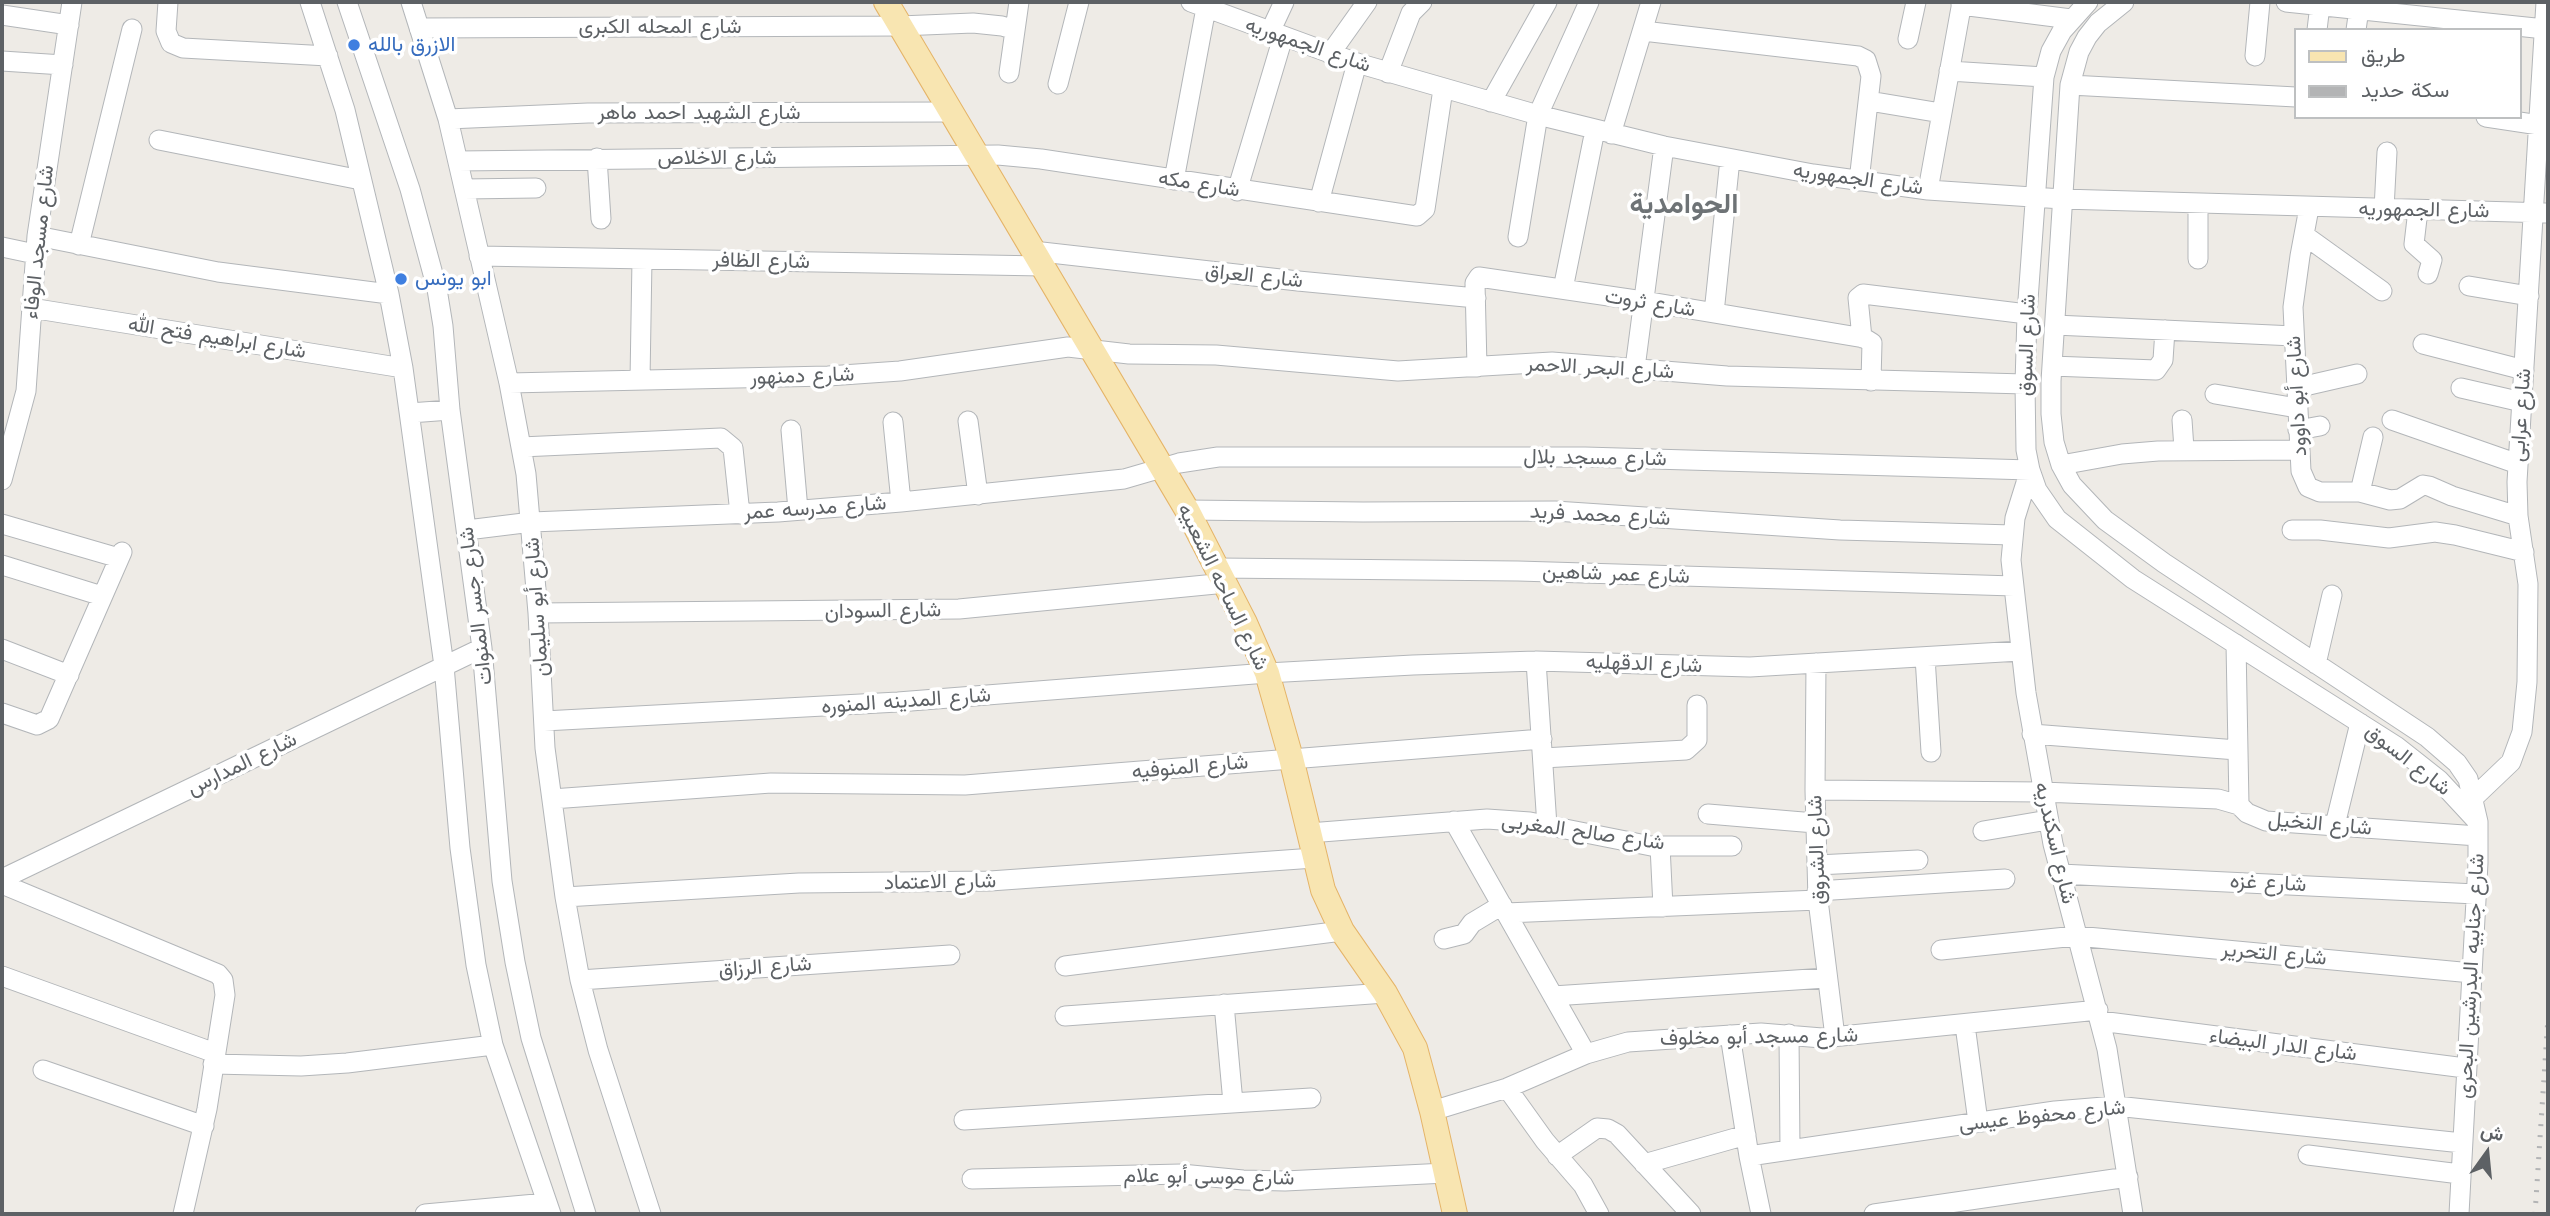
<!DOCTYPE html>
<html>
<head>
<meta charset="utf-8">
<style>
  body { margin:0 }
  #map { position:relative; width:2550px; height:1216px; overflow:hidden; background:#eeebe6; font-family:"Work Sans",Vazirmatn,sans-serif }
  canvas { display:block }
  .frame { position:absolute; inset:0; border:4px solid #5d6165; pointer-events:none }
  .legend { position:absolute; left:2294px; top:28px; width:228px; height:91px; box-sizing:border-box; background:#fff; border:2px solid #bec0c1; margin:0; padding:9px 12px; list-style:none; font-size:21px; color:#5d6165 }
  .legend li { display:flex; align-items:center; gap:14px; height:35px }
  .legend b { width:35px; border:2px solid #bec0c1 }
  .north { position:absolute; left:2452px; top:1118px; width:70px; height:70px; -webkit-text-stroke:5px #fff; paint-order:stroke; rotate:15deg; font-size:19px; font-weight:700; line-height:28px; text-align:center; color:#5d6165 }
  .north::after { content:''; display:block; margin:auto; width:24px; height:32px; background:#5d6165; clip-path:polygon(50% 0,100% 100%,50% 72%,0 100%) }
</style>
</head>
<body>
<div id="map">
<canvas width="2550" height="1216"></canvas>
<div class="frame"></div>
<ul class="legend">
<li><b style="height:9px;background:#f8e5b1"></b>طريق</li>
<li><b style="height:9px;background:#b3b4b5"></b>سكة حديد</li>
</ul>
<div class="north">ش</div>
</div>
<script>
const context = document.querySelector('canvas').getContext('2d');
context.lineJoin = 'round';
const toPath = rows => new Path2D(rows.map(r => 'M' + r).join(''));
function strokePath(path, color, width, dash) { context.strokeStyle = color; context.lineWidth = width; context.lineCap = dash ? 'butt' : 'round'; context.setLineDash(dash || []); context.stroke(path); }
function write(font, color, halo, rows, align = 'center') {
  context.font = font + ' "Work Sans",Vazirmatn,sans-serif'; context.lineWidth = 7; context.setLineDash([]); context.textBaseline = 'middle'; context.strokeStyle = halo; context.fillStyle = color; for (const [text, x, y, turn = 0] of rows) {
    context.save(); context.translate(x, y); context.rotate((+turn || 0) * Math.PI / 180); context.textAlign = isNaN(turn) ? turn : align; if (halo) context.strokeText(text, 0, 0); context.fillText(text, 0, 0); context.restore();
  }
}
const minor = toPath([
  [168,2,166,31,171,43,183,48,328,56],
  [310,2,345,110,389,294,403,368,444,666,460,848,476,965,493,1045,551,1214],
  [347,2,410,189,437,289,443,326,450,410,482,648,502,881,515,962,531,1038,586,1214],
  [411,2,448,119,509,383,526,474,538,613,545,748,565,897,580,980,598,1050,651,1214],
  [1191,2,1357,63,1538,115,1664,146,1813,174,1928,190,2062,199,2548,213],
  [2088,2,2062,31,2051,51,2044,77,2027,314,2025,384,2026,450,2030,470,2037,490,2057,519,2133,579,2396,746,2439,780,2477,821],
  [2124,2,2098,23,2087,37,2079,52,2070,85,2051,381,2051,414,2054,442,2061,465,2072,485,2105,520,2164,563,2427,737,2457,763,2468,779,2478,822,2478,863,2459,1214],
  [2286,2,2545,29],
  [1961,5,2071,19],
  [2,15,69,25],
  [419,28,900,26,973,23,1002,26,1015,30],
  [2317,30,2320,5],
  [2356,30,2359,9],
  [1643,31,1858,56,1866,60,1871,76,1859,181],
  [1270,32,1284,2],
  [1908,39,1916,2],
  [1330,54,1367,2],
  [2255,56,2260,2],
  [2,61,63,65],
  [1949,71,2044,77],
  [1009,73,1019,2],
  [1388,73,1411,13,1422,2],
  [1058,84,1079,2],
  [2070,85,2296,97],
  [1869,101,1941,113],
  [1491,102,1547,2],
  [2486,117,2539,125],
  [448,119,588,113,950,112],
  [1611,134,1651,2],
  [159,140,361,180],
  [597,158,601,219],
  [458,161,998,155,1041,159,1417,216,1425,209,1443,89],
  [1174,180,1206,8],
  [464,189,536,188],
  [1928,190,1962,2],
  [1237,191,1283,37],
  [1319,202,1357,63],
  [2309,208,2300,256,2293,307,2301,471,2308,487,2320,492,2360,492,2390,500,2400,499,2423,485,2429,486,2452,496,2518,516],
  [2384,209,2387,152],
  [2418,210,2414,244,2432,260,2428,274],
  [2304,235,2382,291],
  [37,236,218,272,389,294],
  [1518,237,1538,115,1589,2],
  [79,245,132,29],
  [2,247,35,254],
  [1033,251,1298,281,1476,298],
  [479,256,1043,266],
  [2198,259,2198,204],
  [2469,286,2529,296],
  [1563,289,1595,130],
  [31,308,403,368],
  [1714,313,1730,159],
  [2055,325,2294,336],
  [1862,338,1858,298,1863,294,2027,314],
  [2423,344,2524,370],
  [2052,366,2156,370,2163,360,2165,330],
  [1477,367,1475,283,1479,277,1643,301,1864,338,1872,343,1871,381],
  [1635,368,1664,146],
  [640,380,642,259],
  [509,383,828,376,900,371,1068,347,1129,354,1216,355,1398,371,1552,362,1727,376,2025,384],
  [2296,388,2357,374],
  [2461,388,2522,402],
  [2215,394,2297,408],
  [410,413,450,410],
  [2182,420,2184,449],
  [2392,420,2518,464],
  [968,421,978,495],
  [893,422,901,502],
  [791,430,798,510],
  [2298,430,2320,426],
  [521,447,721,438,733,448,740,514],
  [2061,465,2122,454,2158,451,2299,450],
  [2,480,26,391,37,236,72,2],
  [2360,492,2373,437],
  [1187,510,1363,512,1555,511,1840,530,2012,535],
  [2,524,119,558],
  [467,530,532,522,778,512,901,502,1124,479,1179,463,1218,457,1585,457,2030,470,2015,518,2011,560,2026,693,2053,844,2107,1049,2133,1214],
  [2292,530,2320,530,2389,538,2435,532,2455,535,2524,552],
  [2,565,102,596],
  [1218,568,1518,571,2014,586],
  [538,613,959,609,1226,583],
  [2236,644,2239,805],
  [2,649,69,675],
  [1925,657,1931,752],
  [1536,661,1547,826],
  [1816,663,1815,790,1818,900,1835,1037],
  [2316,664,2332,595],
  [2,713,37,725,49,719,122,552],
  [544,721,898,702,1267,673,1413,665,1536,661,1750,667,2020,651],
  [2032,734,2237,750],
  [1543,758,1686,750,1697,740,1697,705],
  [1815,790,2042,792,2218,799,2239,805,2247,813,2266,821,2478,836],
  [552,799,771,783,965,785,1542,739],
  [2468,803,2511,762,2522,732,2527,682,2528,584,2518,516,2517,482,2546,2],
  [1708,814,1815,823],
  [1454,821,1586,1054],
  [2335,825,2360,723],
  [1983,831,2048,820],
  [1309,833,1487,819,1530,822,1651,846,1732,846],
  [1660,846,1663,907],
  [1817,865,1918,860],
  [2060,874,2476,894],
  [2,879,482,648],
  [2,884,218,974,223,980,225,995,207,1109,183,1214],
  [1817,891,2005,879],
  [565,897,799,883,990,881,1314,858],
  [1506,913,1818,900],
  [1444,939,1464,934,1472,923,1502,905],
  [1941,950,2076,936,2472,973],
  [1065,966,1342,931],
  [2,976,215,1053],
  [580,980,950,955],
  [1553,996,1826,978],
  [1224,1004,1233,1103],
  [1065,1016,1385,993],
  [2100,1021,2465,1068],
  [1965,1025,1978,1122],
  [1789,1034,1790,1150],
  [1730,1035,1749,1156,1761,1214],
  [213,1064,301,1066,347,1063,493,1045],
  [43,1070,204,1126],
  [1507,1088,1545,1141,1583,1185,1599,1214],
  [1432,1111,1507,1088,1586,1054,1628,1042,1761,1033,1822,1038,2098,1010],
  [964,1120,1311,1098],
  [2308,1155,2460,1174],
  [1557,1156,1597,1128,1608,1129,1617,1134,1691,1214],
  [1749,1156,2055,1111,2116,1106,2462,1143],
  [1644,1164,1746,1135],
  [972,1179,1181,1174,1243,1180,1285,1181,1446,1173],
  [425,1214,547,1203],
  [1874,1214,2128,1177]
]);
const major = toPath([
  [886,2,1187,510,1245,623,1267,673,1291,758,1323,890,1342,931,1385,993,1415,1048,1432,1111,1455,1214]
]);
const rail = toPath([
  [2535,1214,2548,1017]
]);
const markers = [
  [354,45,7,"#3f7fe0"],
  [401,279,7,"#3f7fe0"]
];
const streetNames = [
  ["شارع المحله الكبرى",660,27],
  ["شارع الجمهوريه",1308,45,19],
  ["شارع الشهيد احمد ماهر",699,113],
  ["شارع الاخلاص",717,158],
  ["شارع الجمهوريه",1858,179,8],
  ["شارع مكه",1199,184,9],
  ["شارع الجمهوريه",2424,210,1],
  ["شارع مسجد الوفاء",39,242,-84],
  ["شارع الظافر",761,261,1],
  ["شارع العراق",1254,276,6],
  ["شارع ثروت",1650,303,9],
  ["شارع ابراهيم فتح الله",217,338,9],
  ["شارع السوق",2027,345,-88],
  ["شارع البحر الاحمر",1600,368,3],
  ["شارع دمنهور",802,376,-2],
  ["شارع أبو داوود",2297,396,-93],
  ["شارع عرابى",2521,415,-86],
  ["شارع مسجد بلال",1595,458,1],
  ["شارع مدرسه عمر",815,508,-4],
  ["شارع محمد فريد",1600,515,3],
  ["شارع عمر شاهين",1616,574,2],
  ["شارع الساحه الشعبيه",1223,587,64],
  ["شارع جسر المنوات",476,606,-97],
  ["شارع أبو سليمان",537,607,-94],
  ["شارع السودان",883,611,-1],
  ["شارع الدقهليه",1644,664,2],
  ["شارع المدينه المنوره",906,701,-4],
  ["شارع السوق",2408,760,38],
  ["شارع المدارس",242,764,-26],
  ["شارع المنوفيه",1190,767,-5],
  ["شارع النخيل",2320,824,5],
  ["شارع صالح المغربى",1583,832,8],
  ["شارع اسكندريه",2055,843,77],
  ["شارع الشروق",1817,850,-92],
  ["شارع الاعتماد",940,882,-1],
  ["شارع غزه",2268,883,3],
  ["شارع التحرير",2274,954,5],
  ["شارع الرزاق",765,967,-4],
  ["شارع جنابيه البدرشين البحرى",2471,976,-87],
  ["شارع مسجد أبو مخلوف",1759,1037,-1],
  ["شارع الدار البيضاء",2283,1045,7],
  ["شارع محفوظ عيسى",2042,1116,-6],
  ["شارع موسى أبو علام",1209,1177,1]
];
const shopNames = [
  ["الازرق بالله",368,45],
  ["ابو يونس",415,279]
];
const districtNames = [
  ["الحوامدية",1684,205]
];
strokePath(minor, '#b3b6b9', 21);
strokePath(major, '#e5b468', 26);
strokePath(minor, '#fff', 19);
strokePath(major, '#f8e5b1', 24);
strokePath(rail, '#b3b4b5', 5, [2, 9]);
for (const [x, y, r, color] of markers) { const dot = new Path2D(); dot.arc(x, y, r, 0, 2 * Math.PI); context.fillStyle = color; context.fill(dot); strokePath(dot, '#fff', 2.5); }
write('21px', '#5d6165', '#fff', streetNames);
write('21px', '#366cbe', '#fff', shopNames, 'left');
write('bold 28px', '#6e7376', '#fff', districtNames);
</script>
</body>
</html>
